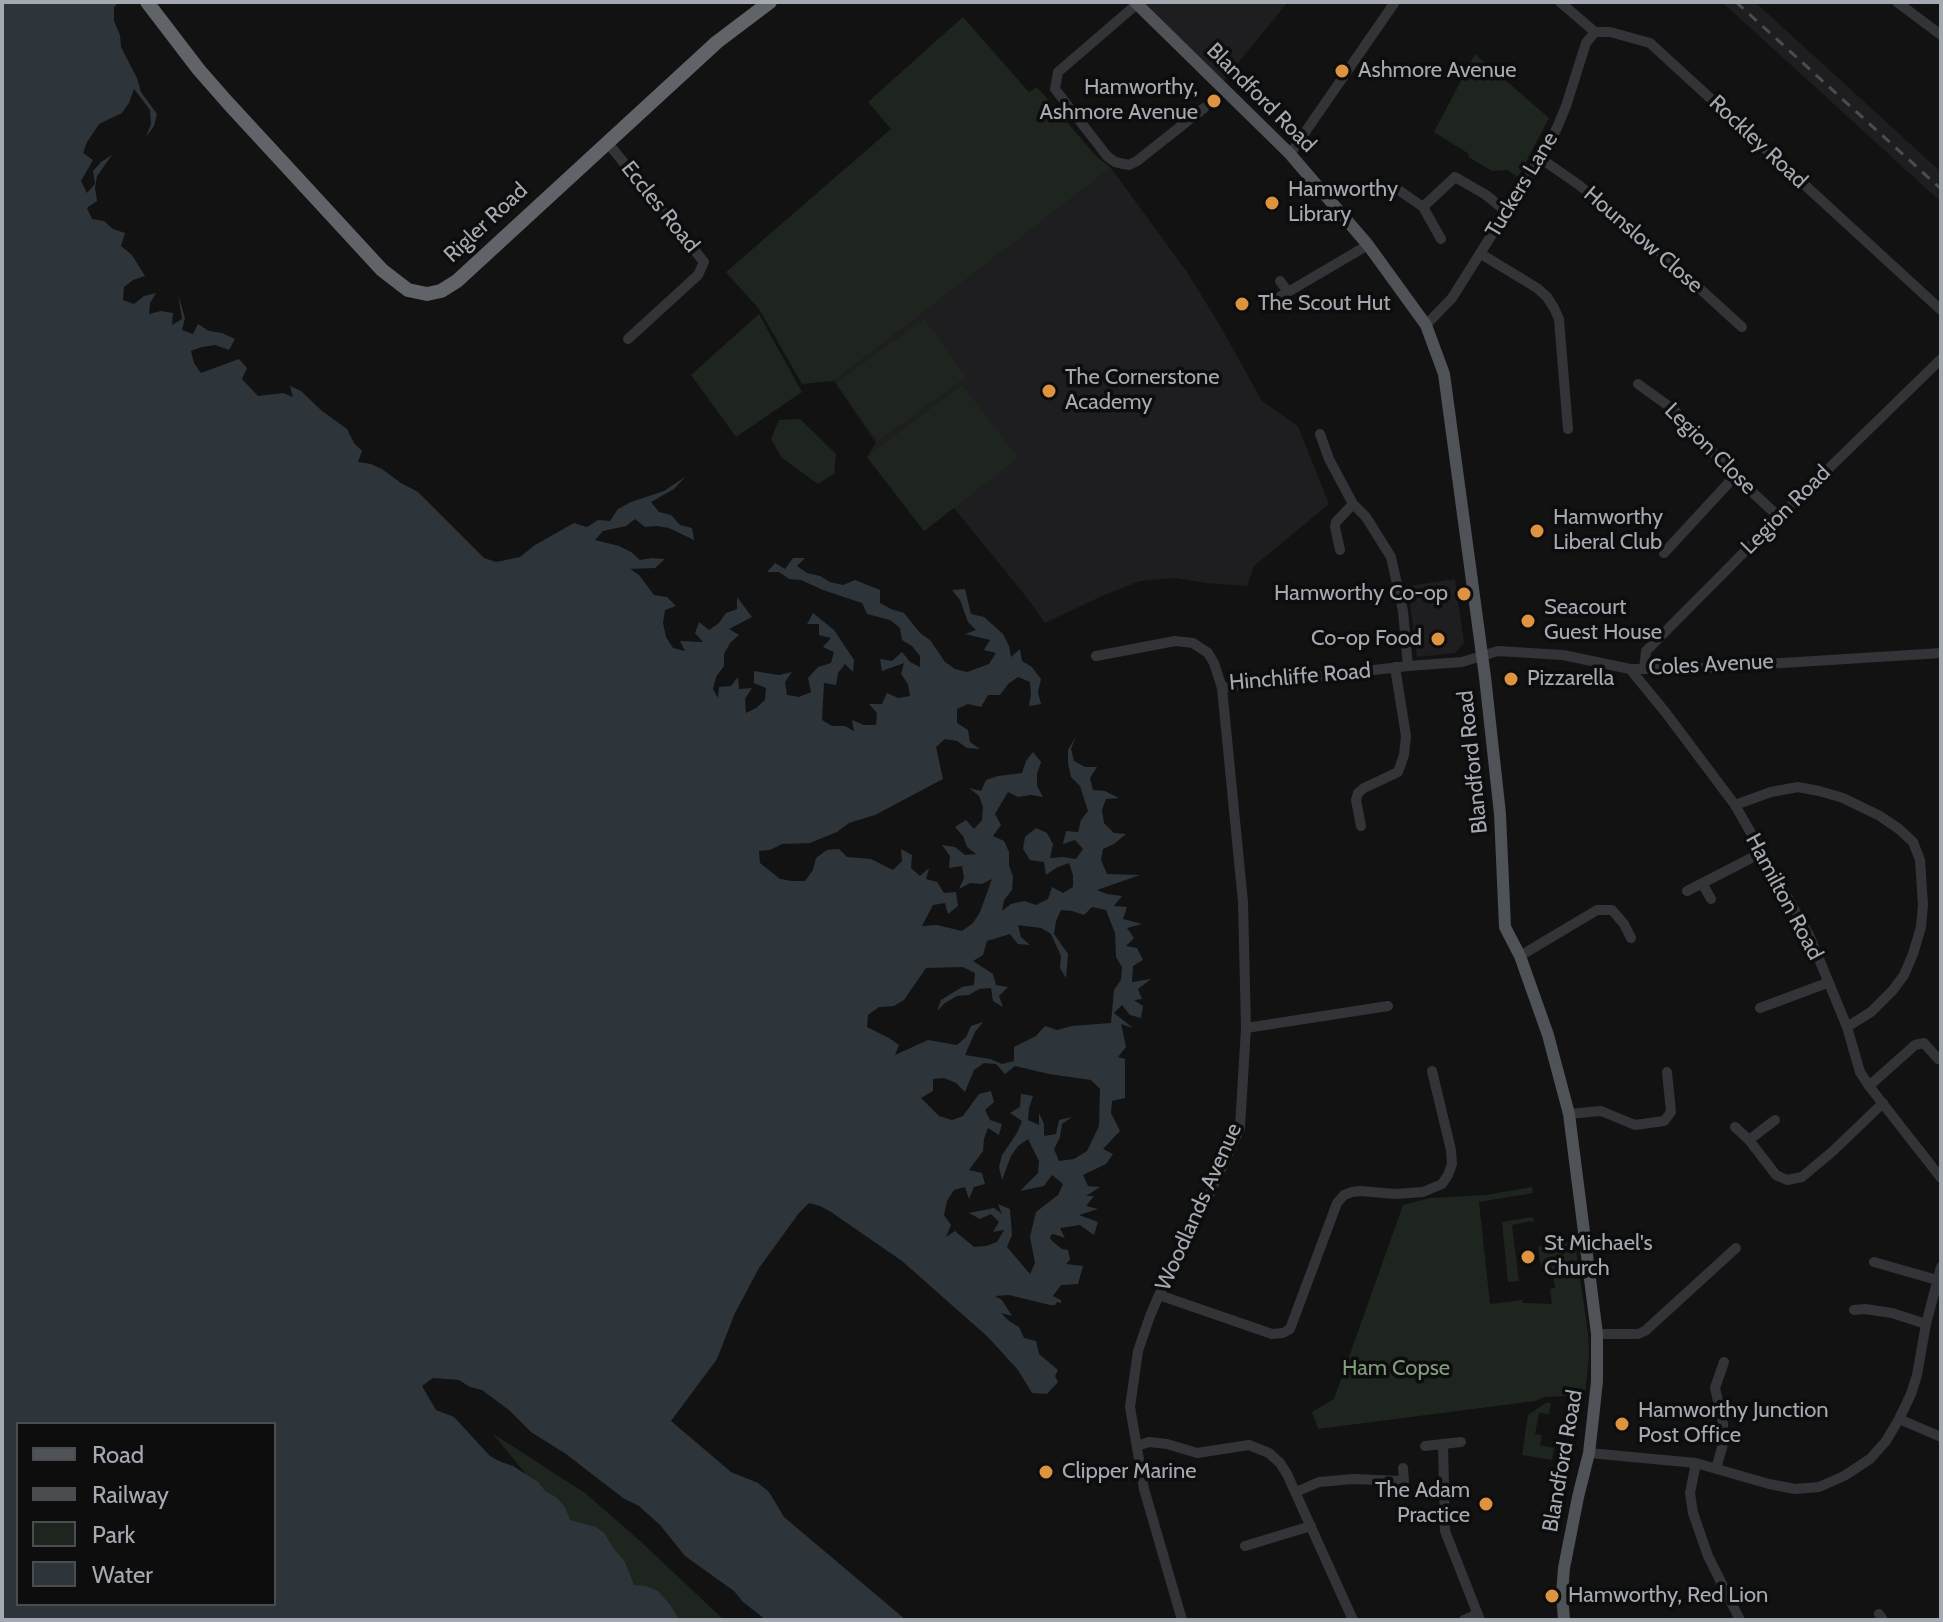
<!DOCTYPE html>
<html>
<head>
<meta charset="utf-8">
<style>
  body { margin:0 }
  #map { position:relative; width:1943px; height:1622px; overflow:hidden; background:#121213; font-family:Cabin,sans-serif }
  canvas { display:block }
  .frame { position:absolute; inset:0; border:4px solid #a5aab2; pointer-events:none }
  .legend { position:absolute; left:16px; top:1422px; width:260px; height:184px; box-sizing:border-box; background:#0d0d0e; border:2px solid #4a4c50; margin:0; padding:10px 14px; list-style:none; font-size:24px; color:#a5aab2 }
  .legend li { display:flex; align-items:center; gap:16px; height:40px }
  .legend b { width:40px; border:2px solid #4a4c50 }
</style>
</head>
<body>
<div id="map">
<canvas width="1943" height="1622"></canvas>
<div class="frame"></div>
<ul class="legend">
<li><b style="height:10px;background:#4f5256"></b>Road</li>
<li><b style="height:10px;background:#4a4d50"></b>Railway</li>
<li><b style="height:22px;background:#1e251e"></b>Park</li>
<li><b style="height:22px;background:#2d353a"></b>Water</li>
</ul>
</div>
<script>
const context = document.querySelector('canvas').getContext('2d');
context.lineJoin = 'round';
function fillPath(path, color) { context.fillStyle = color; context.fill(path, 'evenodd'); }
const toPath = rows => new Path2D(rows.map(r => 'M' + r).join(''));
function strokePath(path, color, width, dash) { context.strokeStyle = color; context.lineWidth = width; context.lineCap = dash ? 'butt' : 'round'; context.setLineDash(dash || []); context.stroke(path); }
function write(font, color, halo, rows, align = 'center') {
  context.font = font + ' Cabin,sans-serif'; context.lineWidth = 7; context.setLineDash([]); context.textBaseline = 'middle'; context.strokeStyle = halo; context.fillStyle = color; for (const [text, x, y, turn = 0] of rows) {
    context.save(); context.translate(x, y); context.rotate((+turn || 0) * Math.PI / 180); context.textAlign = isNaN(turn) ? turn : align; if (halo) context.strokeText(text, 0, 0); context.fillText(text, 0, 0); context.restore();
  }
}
const built = toPath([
  [1139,2,1288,2,1220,85],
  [1722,2,1755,2,1941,172,1941,202],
  [1111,168,1187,272,1219,324,1262,401,1298,426,1329,504,1254,566,1247,586,1205,583,1176,578,1140,581,1102,596,1045,623,1028,599,954,508,924,531,867,457,876,443,834,381],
  [1455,579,1464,643,1455,653,1417,657,1408,586]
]);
const green = toPath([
  [963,17,1029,92,1037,87,1096,156,1111,168,834,381,802,384,759,309,726,272,891,129,868,102],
  [1475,54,1549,118,1518,177,1507,170,1492,171,1468,157,1469,154,1434,132],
  [759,314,802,392,736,437,691,375],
  [924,319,966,377,878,441,836,383],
  [962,385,1018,458,924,531,867,457],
  [800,419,836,454,834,474,818,484,781,457,771,439,779,420],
  [1532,1187,1533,1193,1479,1202,1490,1304,1522,1300,1523,1303,1552,1304,1550,1289,1555,1288,1552,1267,1541,1267,1538,1247,1556,1242,1561,1247,1566,1242,1571,1241,1575,1243,1588,1333,1589,1355,1585,1395,1545,1397,1535,1401,1318,1429,1312,1412,1334,1399,1403,1205,1430,1198,1486,1195],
  [1533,1217,1534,1223,1531,1221,1512,1225,1519,1281,1508,1282,1502,1222],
  [1546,1403,1551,1403,1549,1414,1539,1413,1535,1434,1542,1435,1540,1445,1554,1448,1552,1460,1522,1455,1528,1415],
  [492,1433,585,1493,639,1540,724,1620,525,1620,535,1485]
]);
const water = toPath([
  [2,2,119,2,114,7,114,21,120,35,121,47,137,78,141,92,157,114,154,126,146,137,151,124,150,110,134,89,129,103,122,113,99,124,87,142,83,153,93,160,81,181,87,193,95,184,93,171,101,162,112,155,97,176,95,188,97,201,87,208,92,219,104,221,113,229,125,233,121,246,132,255,145,276,133,280,124,287,123,300,134,304,144,296,156,293,150,303,149,314,161,311,173,313,172,325,182,319,178,294,185,318,182,330,193,334,198,324,209,331,222,333,235,339,229,350,215,345,202,347,191,351,194,363,201,373,239,359,247,368,242,379,258,396,283,393,293,397,290,386,301,391,322,411,347,429,354,443,362,451,358,462,371,464,382,469,401,483,418,492,484,558,496,562,520,557,535,545,574,523,587,527,598,520,610,521,618,509,631,502,664,491,685,477,674,489,651,502,659,512,671,515,680,525,692,528,694,540,669,528,657,526,645,527,635,519,626,526,603,531,595,540,619,546,631,552,640,560,652,558,665,559,655,568,630,569,639,575,654,595,667,597,676,606,665,610,663,623,666,637,673,648,685,651,680,641,703,642,695,633,699,622,709,630,719,623,726,613,737,609,737,597,752,617,729,629,739,635,730,643,724,654,724,666,716,677,713,689,718,698,719,687,731,686,738,677,739,689,752,688,745,699,746,713,756,708,765,700,766,688,754,683,754,671,779,675,792,672,785,682,787,695,799,697,811,692,808,678,818,667,831,663,834,652,823,647,831,638,819,635,819,624,807,624,813,613,834,630,854,660,853,672,845,664,838,673,836,685,824,683,822,720,832,726,845,726,854,731,852,720,864,725,876,725,877,713,869,704,882,704,887,693,898,698,910,696,908,684,901,674,904,663,882,671,880,659,892,661,902,652,910,662,920,667,920,656,912,646,902,640,900,628,890,620,867,614,862,603,823,590,801,580,789,579,779,572,767,572,775,563,785,569,793,558,805,558,797,566,807,573,820,576,830,582,843,585,855,580,880,590,880,603,891,609,904,613,920,633,930,640,945,662,955,669,967,672,989,664,996,653,984,650,990,640,965,634,976,630,968,622,960,600,952,590,965,589,971,614,984,617,1003,634,1009,646,1011,657,1020,649,1022,661,1032,667,1041,679,1038,692,1041,704,1029,706,1031,694,1030,682,1018,677,1008,684,1000,695,988,695,981,707,968,704,957,709,957,723,968,730,970,742,980,749,967,748,957,741,945,739,936,747,943,779,875,815,849,823,837,832,822,838,810,843,782,844,770,850,759,851,760,863,780,879,792,881,805,881,813,870,816,858,827,850,839,849,847,857,871,859,893,870,902,861,901,849,912,855,911,868,920,876,929,868,926,879,937,882,944,893,956,892,958,906,948,914,945,903,933,905,922,926,937,925,962,931,973,923,980,912,992,879,982,884,970,883,959,889,964,878,962,866,949,868,950,856,942,845,955,847,965,855,976,854,967,847,963,836,955,827,966,820,974,829,982,820,983,807,979,796,969,788,981,791,986,780,998,776,1022,773,1026,761,1033,752,1041,762,1037,774,1037,786,1043,797,1031,795,1018,797,1008,792,995,814,1001,825,993,836,1004,841,1009,852,1009,865,1013,877,1012,890,1004,900,1002,911,1011,904,1024,901,1036,905,1048,899,1052,887,1063,893,1073,887,1073,875,1069,863,1056,868,1046,875,1044,862,1030,860,1023,849,1025,837,1036,828,1047,833,1053,844,1050,858,1063,857,1076,859,1083,849,1075,840,1063,844,1066,831,1078,832,1081,820,1088,811,1080,786,1071,777,1068,764,1068,750,1076,736,1071,749,1074,761,1085,767,1097,767,1090,778,1093,790,1105,791,1119,798,1106,799,1102,810,1104,823,1114,833,1126,834,1114,844,1103,849,1101,860,1107,874,1140,875,1097,890,1107,894,1122,896,1114,906,1127,907,1123,919,1142,924,1127,928,1134,938,1126,946,1137,948,1143,960,1133,966,1132,982,1151,979,1138,989,1142,999,1134,1000,1143,1006,1141,1018,1130,1015,1122,1005,1114,1013,1133,1028,1121,1024,1126,1047,1118,1057,1125,1059,1125,1098,1112,1101,1111,1113,1120,1131,1103,1149,1113,1154,1106,1164,1083,1175,1088,1186,1100,1187,1086,1196,1094,1196,1086,1206,1098,1209,1079,1215,1098,1222,1094,1235,1080,1225,1060,1228,1065,1238,1053,1234,1051,1235,1050,1238,1052,1241,1062,1249,1068,1250,1070,1260,1066,1264,1083,1266,1078,1284,1061,1285,1053,1296,1061,1300,1061,1303,1057,1302,1055,1305,1050,1305,1009,1295,995,1296,1002,1300,1012,1316,1001,1313,1009,1321,1019,1327,1024,1338,1036,1341,1039,1354,1058,1370,1055,1376,1058,1382,1047,1394,1032,1393,1018,1370,988,1337,902,1261,831,1212,820,1206,809,1203,799,1213,759,1268,735,1313,717,1359,671,1421,731,1472,758,1483,769,1492,784,1517,906,1620,766,1620,743,1602,734,1591,685,1556,660,1525,639,1506,623,1498,566,1454,531,1432,509,1410,482,1390,470,1387,459,1380,433,1378,422,1386,436,1410,454,1417,490,1456,501,1462,513,1466,538,1482,545,1491,556,1497,565,1507,570,1520,596,1527,605,1534,613,1548,625,1562,634,1585,646,1586,658,1591,671,1606,679,1620,2,1620],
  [1092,907,1106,910,1115,933,1116,957,1122,967,1121,980,1114,990,1111,1023,1072,1026,1057,1030,1045,1026,1036,1036,1014,1047,1014,1061,1002,1064,990,1059,965,1055,975,1032,983,1022,971,1026,966,1037,957,1045,928,1040,895,1055,899,1045,889,1038,867,1027,868,1015,879,1007,894,1006,904,1000,926,968,963,967,975,973,974,985,962,987,941,1000,937,1011,945,1003,957,996,969,995,979,989,991,988,993,1001,1003,1007,999,996,1008,987,996,985,993,974,973,961,983,955,987,941,1010,934,1018,944,1030,945,1021,937,1018,925,1041,928,1051,934,1061,956,1060,968,1066,978,1068,954,1054,934,1056,921,1061,910,1072,911,1084,915],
  [984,1063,996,1064,1005,1074,1015,1066,1049,1074,1091,1080,1100,1089,1099,1126,1087,1151,1074,1159,1059,1161,1054,1149,1060,1137,1062,1124,1072,1117,1059,1120,1056,1134,1044,1136,1044,1124,1039,1113,1039,1125,1028,1120,1029,1108,1033,1096,1021,1094,1020,1107,1010,1113,1022,1121,1017,1133,1002,1155,999,1167,1002,1180,1011,1156,1018,1146,1028,1139,1039,1161,1038,1173,1020,1191,1044,1186,1052,1175,1063,1184,1058,1195,1036,1212,1030,1237,1035,1263,1030,1274,1007,1247,1012,1235,1010,1209,998,1204,1002,1214,994,1208,969,1213,980,1219,991,1214,999,1222,993,1232,1004,1230,997,1242,986,1246,974,1247,955,1231,946,1237,951,1225,944,1215,947,1201,954,1190,965,1187,969,1199,974,1187,985,1184,982,1173,969,1170,983,1151,984,1139,988,1128,999,1135,1002,1124,990,1120,985,1110,994,1102,991,1091,979,1094,963,1116,952,1120,939,1116,921,1098,933,1091,933,1079,944,1078,956,1083,965,1092,974,1070],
  [18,1424,274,1424,274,1604,18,1604]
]);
const minor = toPath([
  [1560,2,1595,32,1610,32,1650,43,1941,310],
  [1897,2,1941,35],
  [1137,4,1058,72,1055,89,1107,156,1115,162,1124,164,1129,165,1137,161,1204,108],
  [607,142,704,262,698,275,628,339],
  [1290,154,1395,2],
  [1540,158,1579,185,1645,239,1742,327],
  [1400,191,1423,207],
  [1441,239,1423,207,1455,177,1486,195,1507,212],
  [1481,254,1537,288,1547,297,1554,308,1559,319,1560,332,1568,429],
  [1280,281,1288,292],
  [1271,302,1368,245],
  [1426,325,1452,298,1540,158,1556,130,1566,106,1586,43,1595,32],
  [1638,384,1674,410,1735,476,1779,517],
  [1320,434,1329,459,1353,504,1366,517,1391,557,1403,611,1408,666],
  [1340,550,1335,527,1336,522,1353,504],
  [1664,553,1735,476],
  [1096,656,1175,641,1193,643,1208,653,1214,663,1222,688,1243,902,1246,1028,1240,1128,1204,1206,1159,1295,1150,1316,1138,1351,1130,1407,1144,1489,1182,1620],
  [1630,669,1666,713,1735,805,1810,937,1847,1027,1860,1072,1869,1086,1941,1178],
  [1644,669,1646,651,1779,517,1941,359],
  [1222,688,1408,666,1462,662,1498,651,1563,655,1630,669,1687,669,1941,653],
  [1735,805,1771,792,1798,787,1819,791,1843,798,1880,816,1899,829,1913,842,1920,860,1923,905,1921,927,1913,954,1904,975,1893,990,1871,1012,1847,1027],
  [1361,826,1356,800,1358,793,1364,788,1398,772,1404,755,1406,736,1395,667],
  [1702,883,1711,899],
  [1687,891,1763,852],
  [1520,956,1597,910,1612,910,1624,924,1631,938],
  [1760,1008,1827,983],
  [1246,1028,1388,1006],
  [1869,1086,1915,1045,1924,1043,1938,1059,1941,1056],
  [1569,1114,1601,1111,1635,1125,1664,1121,1671,1112,1667,1072],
  [1735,1127,1749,1140,1776,1175,1787,1180,1802,1177,1833,1151,1883,1103],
  [1749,1140,1775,1120],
  [1874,1262,1937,1280],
  [1159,1295,1272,1334,1283,1333,1290,1329,1337,1203,1344,1195,1352,1192,1360,1191,1396,1194,1423,1192,1442,1184,1448,1175,1452,1164,1451,1150,1432,1071],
  [1854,1310,1865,1309,1892,1313,1926,1324],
  [1597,1334,1638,1334,1645,1331,1736,1248],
  [1899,1419,1941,1437],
  [1443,1444,1445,1531,1480,1620],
  [1137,1446,1149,1442,1167,1444,1197,1453,1249,1445,1269,1453,1280,1463,1287,1474,1353,1620],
  [1425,1446,1461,1442],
  [1589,1453,1696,1463,1769,1484,1795,1489,1819,1487,1844,1476,1870,1459,1886,1441,1899,1419,1911,1394,1917,1375,1926,1324,1941,1267],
  [1696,1463,1690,1493,1693,1513,1708,1556,1740,1620],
  [1716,1469,1723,1444,1723,1423,1715,1388,1724,1362],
  [1296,1492,1319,1482,1353,1479,1404,1481,1403,1468],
  [1245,1546,1311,1526],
  [1879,1614,1883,1620],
  [1464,1620,1477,1614]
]);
const major = toPath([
  [1135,2,1290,154,1368,245,1426,325,1444,374,1485,677,1500,814,1505,927,1520,956,1548,1035,1569,1114,1597,1334,1597,1381,1593,1418,1589,1453,1578,1497,1564,1568,1562,1594,1564,1620]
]);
const highway = toPath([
  [147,2,199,70,228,103,382,270,408,290,427,294,441,291,457,281,717,42,770,2]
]);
const rail = toPath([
  [1736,2,1941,189]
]);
const markers = [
  [1342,71,8,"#dd9340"],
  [1214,101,8,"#dd9340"],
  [1272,203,8,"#dd9340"],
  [1242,304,8,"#dd9340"],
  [1049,391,8,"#dd9340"],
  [1537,531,8,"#dd9340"],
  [1464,594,8,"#dd9340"],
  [1528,621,8,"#dd9340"],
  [1438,639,8,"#dd9340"],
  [1511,679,8,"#dd9340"],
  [1528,1257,8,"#dd9340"],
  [1622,1424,8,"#dd9340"],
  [1046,1472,8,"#dd9340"],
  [1486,1504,8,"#dd9340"],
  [1552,1596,8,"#dd9340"]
];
const poiNames = [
  ["Ashmore Avenue",1358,71],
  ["Hamworthy,",1198,88,"right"],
  ["Ashmore Avenue",1198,113,"right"],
  ["Hamworthy",1288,190],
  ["Library",1288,215],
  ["The Scout Hut",1258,304],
  ["The Cornerstone",1065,378],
  ["Academy",1065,403],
  ["Hamworthy",1553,518],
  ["Liberal Club",1553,543],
  ["Hamworthy Co-op",1448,594,"right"],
  ["Seacourt",1544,608],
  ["Guest House",1544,633],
  ["Co-op Food",1422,639,"right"],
  ["Pizzarella",1527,679],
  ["St Michael's",1544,1244],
  ["Church",1544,1269],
  ["Hamworthy Junction",1638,1411],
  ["Post Office",1638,1436],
  ["Clipper Marine",1062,1472],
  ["The Adam",1470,1491,"right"],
  ["Practice",1470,1516,"right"],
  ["Hamworthy, Red Lion",1568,1596]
];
const streetNames = [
  ["Blandford Road",1261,98,45],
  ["Rockley Road",1758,142,43],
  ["Tuckers Lane",1522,185,-59],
  ["Eccles Road",660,207,51],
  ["Rigler Road",486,223,-43],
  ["Hounslow Close",1643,240,41],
  ["Legion Close",1710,449,45],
  ["Legion Road",1786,510,-45],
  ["Coles Avenue",1711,665,-3],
  ["Hinchliffe Road",1300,677,-5],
  ["Blandford Road",1473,762,-96],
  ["Hamilton Road",1784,897,62],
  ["Woodlands Avenue",1199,1207,-66],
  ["Blandford Road",1563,1461,-80]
];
const parkNames = [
  ["Ham Copse",1396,1369]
];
fillPath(built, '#1e1e20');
fillPath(green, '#1e251e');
fillPath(water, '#2d353a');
strokePath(minor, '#333437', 10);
strokePath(major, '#4f5256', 12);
strokePath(highway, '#606368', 14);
strokePath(rail, '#4a4d50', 3, [10, 8]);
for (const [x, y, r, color] of markers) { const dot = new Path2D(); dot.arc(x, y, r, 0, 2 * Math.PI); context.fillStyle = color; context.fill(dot); strokePath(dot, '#0d0d0e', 3); }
write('22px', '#a5aab2', '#0d0d0e', poiNames, 'left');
write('22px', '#a5aab2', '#0d0d0e', streetNames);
write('22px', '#809b7d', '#0d0d0e', parkNames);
</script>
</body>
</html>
